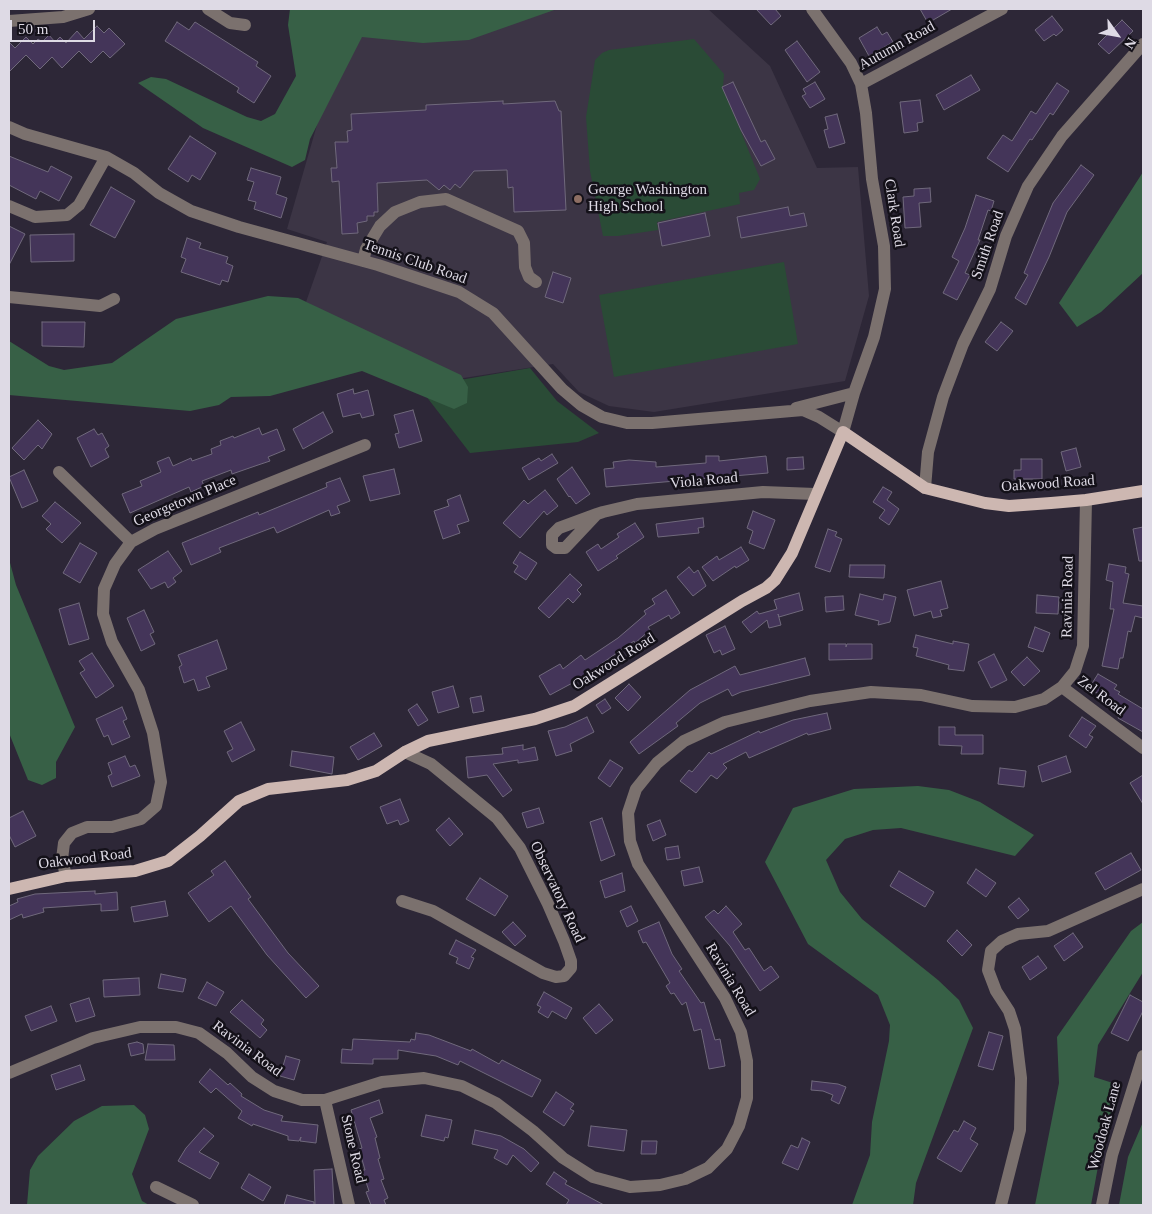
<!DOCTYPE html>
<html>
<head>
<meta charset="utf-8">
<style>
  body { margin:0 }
  #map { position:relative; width:1152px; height:1214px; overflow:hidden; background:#2d2737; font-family:"Times New Roman",serif }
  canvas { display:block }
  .frame { position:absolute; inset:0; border:10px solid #dedae5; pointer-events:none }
  .north { position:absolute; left:1092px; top:10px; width:50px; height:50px; -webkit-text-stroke:4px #141119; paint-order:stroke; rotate:122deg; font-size:14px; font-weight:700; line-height:20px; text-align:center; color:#dedae5 }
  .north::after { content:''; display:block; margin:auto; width:18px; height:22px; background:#dedae5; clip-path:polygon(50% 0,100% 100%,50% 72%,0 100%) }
  .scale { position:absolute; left:10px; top:20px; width:85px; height:22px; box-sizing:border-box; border:2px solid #dedae5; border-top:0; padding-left:6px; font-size:15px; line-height:18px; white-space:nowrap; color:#dedae5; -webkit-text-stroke:4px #141119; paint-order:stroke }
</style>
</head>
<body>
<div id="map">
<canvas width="1152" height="1214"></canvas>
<div class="frame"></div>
<div class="north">N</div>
<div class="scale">50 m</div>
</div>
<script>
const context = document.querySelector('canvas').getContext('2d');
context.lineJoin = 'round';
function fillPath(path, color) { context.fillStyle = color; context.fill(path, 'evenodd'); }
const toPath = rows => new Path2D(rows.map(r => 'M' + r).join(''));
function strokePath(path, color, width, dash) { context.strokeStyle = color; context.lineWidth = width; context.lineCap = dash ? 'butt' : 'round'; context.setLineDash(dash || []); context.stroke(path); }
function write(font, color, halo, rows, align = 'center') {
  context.font = font + ' "Times New Roman",serif'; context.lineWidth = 5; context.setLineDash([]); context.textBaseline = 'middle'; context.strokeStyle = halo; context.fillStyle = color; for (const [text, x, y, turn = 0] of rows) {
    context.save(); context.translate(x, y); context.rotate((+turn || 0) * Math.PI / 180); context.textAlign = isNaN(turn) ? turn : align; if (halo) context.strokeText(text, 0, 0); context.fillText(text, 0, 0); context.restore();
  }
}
const education = toPath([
  [421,9,708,9,770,66,817,168,858,167,869,296,845,381,654,412,609,406,579,392,553,364,451,380,306,302,327,242,287,229,346,24]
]);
const green = toPath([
  [694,39,724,74,723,87,760,179,754,190,739,193,740,204,657,222,658,230,618,236,603,236,590,171,586,117,595,60,602,53,609,50],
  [784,262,798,344,614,377,599,295],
  [530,368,557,401,599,433,578,442,470,453,419,387]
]);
const forest = toPath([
  [290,9,557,9,469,40,423,43,362,37,310,139,305,160,292,167,203,128,138,83,151,77,166,79,247,117,261,121,275,114,296,76,288,25],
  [1143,172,1143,273,1101,312,1077,327,1059,303],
  [268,296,298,298,461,375,468,387,467,403,454,409,362,371,270,396,231,397,219,405,190,411,9,395,9,341,49,366,64,370,112,363,176,319],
  [9,559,16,585,75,727,56,762,56,778,42,785,28,780,9,733],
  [918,786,949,790,980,802,1034,835,1015,856,901,828,873,830,845,839,826,860,840,892,862,919,938,980,959,1000,973,1028,916,1183,913,1205,852,1205,870,1155,872,1122,889,1041,890,1025,878,995,808,944,765,862,793,808,854,789],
  [1143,922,1143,972,1098,1045,1094,1077,1116,1084,1114,1106,1099,1161,1091,1205,1035,1205,1059,1083,1057,1037,1131,931],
  [134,1105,145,1115,149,1129,132,1174,142,1201,149,1205,27,1205,30,1170,38,1156,74,1121,102,1106],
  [1143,1122,1143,1205,1119,1205,1128,1157]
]);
const building = toPath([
  [756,9,775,9,781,16,771,25,756,9],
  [920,9,952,9,928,23,920,9],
  [1052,16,1063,30,1056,36,1054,34,1044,41,1035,30,1052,16],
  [1122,20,1133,31,1109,54,1098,44,1122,20],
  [177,22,189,30,195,22,258,62,256,66,271,76,254,103,237,92,239,88,165,41,177,22],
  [97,26,104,33,109,28,125,44,110,58,103,51,91,63,79,51,62,68,52,57,40,69,26,55,9,72,9,42,15,48,26,37,33,44,38,39,42,42,49,35,55,42,60,37,66,43,77,31,84,39,97,26],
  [877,27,882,35,887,32,893,42,869,56,859,38,877,27],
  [797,41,820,72,807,82,785,50,797,41],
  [971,75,980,90,944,110,936,95,971,75],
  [733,82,761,142,765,140,775,159,761,166,741,130,722,87,733,82],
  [815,82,825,99,810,108,802,96,806,94,803,89,815,82],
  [1057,83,1069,91,1053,115,1050,113,1032,140,1030,139,1008,172,987,158,1003,135,1012,141,1031,111,1036,114,1057,83],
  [920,100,923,122,917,123,918,131,904,133,900,102,920,100],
  [503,101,503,104,555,101,559,111,561,111,566,210,514,212,513,187,508,188,507,170,474,171,460,188,455,184,450,190,444,185,439,190,427,180,377,183,378,212,374,212,374,216,367,216,367,221,357,223,358,233,342,234,339,181,332,182,331,168,337,168,335,142,348,142,347,131,352,130,351,114,426,110,426,105,503,101],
  [837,114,845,143,829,148,824,130,828,129,825,117,837,114],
  [190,136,216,153,200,180,192,175,188,182,168,169,190,136],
  [9,156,48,172,51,166,72,177,59,201,40,191,36,199,9,185,9,156],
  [1081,165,1094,175,1067,212,1049,257,1026,305,1015,298,1028,275,1024,273,1053,203,1081,165],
  [251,168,281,177,276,194,287,198,281,218,254,209,256,202,248,200,254,182,247,180,251,168],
  [111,187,135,201,115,238,90,225,111,187],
  [930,188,931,202,919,203,921,227,905,228,903,197,914,196,914,189,930,188],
  [976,195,994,201,991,211,988,210,978,240,980,240,965,273,970,275,957,300,943,293,959,261,952,257,965,228,976,195],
  [788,207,790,216,804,213,807,226,741,238,737,217,788,207],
  [705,213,710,236,662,246,658,223,705,213],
  [9,226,25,234,9,265,9,226],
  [74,234,74,261,31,262,30,235,74,234],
  [187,238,201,243,199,248,228,257,226,263,233,266,228,282,222,280,220,285,181,272,186,259,181,257,187,238],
  [553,272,571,278,563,303,545,297,553,272],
  [42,322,85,322,84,347,42,346,42,322],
  [1001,322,1013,331,997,351,985,342,1001,322],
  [353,389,354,394,368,390,374,415,362,418,360,413,343,417,337,394,353,389],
  [413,410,422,441,399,448,395,434,399,433,394,415,413,410],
  [323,412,333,432,303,449,293,429,323,412],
  [38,420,52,434,42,449,38,445,24,460,12,448,38,420],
  [259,428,262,435,277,429,285,450,268,457,270,461,258,465,232,474,231,470,202,481,204,486,191,492,189,487,130,513,122,494,142,486,140,481,161,472,157,462,169,457,173,466,191,458,192,461,212,454,211,449,221,445,220,441,233,436,234,438,259,428],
  [94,429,98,435,102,433,109,446,105,449,109,457,91,467,77,438,94,429],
  [1076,448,1081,467,1066,471,1061,452,1076,448],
  [552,454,558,463,529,480,522,468,539,458,541,461,552,454],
  [706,456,719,456,719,461,766,456,768,473,606,487,604,469,614,468,613,462,629,460,656,462,656,467,706,463,706,456],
  [803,457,804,469,787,470,787,458,803,457],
  [1021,459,1042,459,1042,479,1014,479,1014,470,1021,470,1021,459],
  [572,467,590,494,576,504,570,496,569,497,557,479,572,467],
  [394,469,400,494,370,501,363,476,394,469],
  [24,470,38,501,22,508,9,477,24,470],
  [340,478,350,501,337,506,340,513,331,516,329,510,277,533,274,527,219,548,221,552,191,565,182,543,258,512,259,515,327,487,326,483,340,478],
  [883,487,892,492,887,500,899,509,889,525,879,518,885,510,873,502,883,487],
  [545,490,558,506,547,515,544,511,520,538,503,523,524,500,528,504,545,490],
  [460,495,469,521,457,525,460,533,443,539,434,511,449,506,447,500,460,495],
  [55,502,81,523,62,543,46,529,51,524,42,516,55,502],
  [753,511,775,520,764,549,749,543,753,531,747,528,753,511],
  [703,518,704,527,698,528,699,533,658,537,656,524,703,518],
  [635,523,644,537,616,556,618,558,598,571,586,552,598,544,601,549,619,537,617,534,635,523],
  [1143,527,1143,561,1139,561,1133,529,1143,527],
  [828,529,837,532,835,536,842,539,830,572,815,567,828,529],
  [80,543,97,553,80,583,63,573,80,543],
  [741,547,749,560,736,568,735,566,713,581,702,567,717,556,719,560,741,547],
  [168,551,182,571,173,578,176,582,168,588,165,582,151,589,138,570,168,551],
  [520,552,537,563,526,580,514,572,518,566,513,563,520,552],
  [1109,564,1126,567,1125,573,1129,574,1123,603,1143,606,1143,618,1135,616,1131,632,1128,631,1123,658,1120,658,1118,669,1102,666,1114,609,1110,609,1113,582,1106,580,1109,564],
  [850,565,885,565,884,578,849,577,850,565],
  [689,567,694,573,698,570,706,586,693,596,677,577,689,567],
  [570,574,582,585,577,590,581,594,573,603,568,598,549,618,538,608,570,574],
  [941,581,948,608,940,610,942,616,933,618,931,611,914,616,907,590,941,581],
  [666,590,680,613,671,619,669,615,648,627,650,630,635,643,634,641,578,680,550,695,539,676,560,664,563,669,581,655,585,660,618,638,646,614,644,611,655,604,652,599,666,590],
  [799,593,803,610,779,617,778,614,781,625,769,628,767,620,751,633,742,622,757,611,759,614,777,609,774,600,799,593],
  [860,594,883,600,884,594,896,597,890,622,878,625,879,621,855,615,860,594],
  [1037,595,1059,597,1058,614,1036,613,1037,595],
  [843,596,844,610,826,612,825,597,843,596],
  [79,603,89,639,69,645,59,609,79,603],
  [144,610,154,632,150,634,155,644,141,651,127,618,144,610],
  [725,626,735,649,722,655,720,650,714,653,706,635,725,626],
  [1035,627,1050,633,1043,652,1028,647,1035,627],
  [916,635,953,644,953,641,969,644,964,671,948,669,949,665,916,656,918,648,913,647,916,635],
  [217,640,227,669,206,677,210,687,198,691,194,679,184,683,179,667,182,665,178,655,217,640],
  [829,644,846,644,846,647,847,644,872,644,872,659,829,660,829,644],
  [92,653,114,686,96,698,80,673,85,670,79,661,92,653],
  [994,654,1007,680,991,688,978,662,994,654],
  [1027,657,1040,671,1024,686,1011,672,1027,657],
  [805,658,810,675,741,692,732,696,728,689,700,703,676,723,678,726,639,754,630,742,690,690,735,666,740,675,805,658],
  [1098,674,1117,685,1114,689,1120,692,1118,694,1143,709,1143,732,1118,718,1123,709,1089,688,1098,674],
  [629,684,641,697,628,711,615,698,629,684],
  [453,686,459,707,438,713,432,692,453,686],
  [481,696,484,711,473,713,470,698,481,696],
  [605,699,611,708,602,714,596,705,605,699],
  [417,704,428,720,418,726,408,710,417,704],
  [122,707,127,719,123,721,130,737,112,745,108,735,104,737,96,719,122,707],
  [827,713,831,729,808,735,807,733,749,758,746,752,723,764,727,768,717,779,711,775,696,793,680,781,689,770,692,772,709,752,711,754,759,731,760,733,793,720,827,713],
  [587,717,594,732,570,744,572,751,556,756,548,731,565,727,587,717],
  [1082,717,1096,726,1089,735,1093,737,1086,748,1069,736,1082,717],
  [241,722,255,750,232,762,227,752,233,749,224,731,241,722],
  [939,727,955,727,955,735,983,735,983,754,961,754,962,746,939,745,939,727],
  [374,733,382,746,358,760,350,747,374,733],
  [523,745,523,750,535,747,538,760,518,763,518,760,493,764,512,790,503,797,487,775,468,778,466,757,503,754,502,748,523,745],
  [292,751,334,757,332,774,290,766,292,751],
  [125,756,130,767,135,765,140,776,112,787,108,776,112,774,108,763,125,756],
  [1066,756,1071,772,1042,782,1038,766,1066,756],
  [610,760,623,768,610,787,598,778,610,760],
  [1000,768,1026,771,1024,787,998,784,1000,768],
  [1143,775,1143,804,1130,783,1143,775],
  [400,799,409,821,400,825,398,820,387,824,380,807,400,799],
  [539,808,544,823,527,828,522,813,539,808],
  [23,811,36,836,15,847,9,835,9,818,23,811],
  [449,818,463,834,450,846,436,830,449,818],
  [602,818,615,855,601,861,590,822,602,818],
  [660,820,666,835,653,841,647,825,660,820],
  [678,846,680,858,667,860,665,848,678,846],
  [1131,853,1141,870,1105,890,1095,873,1131,853],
  [225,861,251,897,248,899,288,953,319,986,306,998,267,955,231,906,209,922,188,893,214,875,211,871,225,861],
  [699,867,703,882,684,886,681,871,699,867],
  [976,869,996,883,986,897,967,883,976,869],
  [899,871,934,892,925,907,890,886,899,871],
  [622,873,625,891,605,898,600,881,622,873],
  [480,878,508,896,495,916,466,899,480,878],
  [95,891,95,894,117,892,118,910,101,911,101,904,43,908,44,912,23,918,22,914,9,920,9,906,18,902,17,899,35,894,95,891],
  [1019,898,1029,910,1018,919,1008,907,1019,898],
  [165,901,168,916,134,922,131,907,165,901],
  [631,906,638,921,627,927,620,911,631,906],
  [726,906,742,924,733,932,745,950,749,948,764,971,771,966,779,977,760,991,730,946,705,917,714,910,718,914,726,906],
  [513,922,526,936,515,946,502,932,513,922],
  [659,922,672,954,682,969,679,971,701,1003,704,1002,715,1040,720,1039,725,1066,709,1069,701,1029,694,1031,686,1002,682,1005,674,993,671,994,666,986,670,983,646,942,643,943,638,931,659,922],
  [957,930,972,945,962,956,947,941,957,930],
  [1073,933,1083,947,1064,961,1054,946,1073,933],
  [456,940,476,950,471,957,474,958,469,969,456,963,458,958,449,954,456,940],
  [1038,956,1047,968,1030,980,1022,967,1038,956],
  [161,974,186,979,183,992,158,988,161,974],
  [139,978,140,995,104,997,103,980,139,978],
  [207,982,224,992,216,1006,198,998,207,982],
  [544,992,572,1008,566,1019,552,1011,548,1018,538,1012,541,1007,537,1005,544,992],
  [1130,995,1143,1002,1143,1011,1128,1041,1111,1033,1130,995],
  [89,998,95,1016,76,1022,70,1004,89,998],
  [242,1000,264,1020,261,1024,267,1030,260,1038,230,1012,242,1000],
  [599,1004,613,1020,596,1034,583,1018,599,1004],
  [51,1006,57,1021,31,1031,25,1016,51,1006],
  [989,1032,1003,1036,993,1070,978,1066,989,1032],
  [416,1033,429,1035,471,1051,472,1049,499,1064,502,1060,541,1080,532,1097,460,1061,458,1065,436,1056,398,1050,398,1059,373,1059,373,1064,341,1063,342,1049,352,1050,353,1039,410,1042,411,1039,415,1040,416,1033],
  [137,1042,143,1044,144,1053,131,1056,128,1044,137,1042],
  [148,1044,174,1045,175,1060,145,1060,148,1044],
  [286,1056,300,1060,294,1080,280,1076,286,1056],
  [80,1065,85,1080,56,1090,51,1075,80,1065],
  [210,1069,228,1085,230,1083,242,1094,241,1096,264,1110,283,1116,281,1121,318,1125,316,1143,300,1141,301,1137,299,1141,288,1140,288,1136,253,1124,252,1126,238,1118,242,1111,216,1088,211,1093,199,1082,210,1069],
  [812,1081,838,1084,846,1087,839,1104,831,1100,833,1095,823,1091,811,1090,812,1081],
  [556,1092,574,1104,570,1109,574,1111,564,1126,543,1112,556,1092],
  [379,1100,383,1113,370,1118,377,1137,375,1138,380,1158,378,1159,384,1179,381,1180,388,1198,384,1200,386,1205,371,1205,366,1192,369,1191,362,1170,365,1170,359,1149,362,1148,351,1110,379,1100],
  [426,1115,452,1120,448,1138,445,1137,444,1141,421,1136,426,1115],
  [964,1121,976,1128,970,1139,978,1144,961,1172,937,1158,954,1130,958,1132,964,1121],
  [591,1126,627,1130,624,1151,588,1146,591,1126],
  [204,1128,214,1136,199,1152,219,1163,210,1179,178,1161,186,1148,204,1128],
  [475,1130,501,1136,524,1149,539,1163,531,1172,513,1155,507,1165,494,1158,498,1150,472,1144,475,1130],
  [802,1138,810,1142,798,1170,782,1163,791,1145,798,1148,802,1138],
  [642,1141,657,1141,656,1154,641,1154,642,1141],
  [332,1169,334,1205,315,1205,314,1170,332,1169],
  [554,1172,567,1181,565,1184,604,1205,566,1205,569,1200,546,1184,554,1172],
  [249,1174,271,1187,263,1201,241,1188,249,1174],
  [287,1195,314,1202,314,1205,284,1205,287,1195]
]);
const minor = toPath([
  [208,9,230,23,245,25],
  [9,21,63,17,89,9],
  [861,84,1002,9],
  [9,127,25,134,106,157,134,173,159,193,191,211,239,227,378,265,459,292,493,313,562,389,581,405,602,417,627,423,652,423,803,410,819,417,843,432,854,393,874,337,885,289,884,246,872,179,866,113,861,84,851,63,812,9],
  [9,206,35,217,67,215,79,205,106,157],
  [363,261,366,249,380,226,395,212,420,202,446,199,518,231,524,243,525,267,529,277,536,282],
  [9,297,100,306,114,299],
  [796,408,854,393],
  [59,472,131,542],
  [925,488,928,452,943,397,963,344,990,289,1006,236,1028,186,1062,136,1143,44],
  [597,514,565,548,556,548,552,545,552,535,559,528,597,514,603,512,637,504,763,492,815,494],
  [1062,687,1143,748],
  [66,876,62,859,64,843,72,833,87,827,112,827,141,819,156,806,161,782,153,733,139,690,112,642,103,614,104,589,115,564,131,542,155,529,365,445],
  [402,901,433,911,543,973,556,977,564,976,571,968,571,961,564,941,548,904,520,848,497,818,431,764,405,752],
  [9,1073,93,1038,140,1027,176,1027,199,1033,227,1053,252,1077,274,1091,302,1100,325,1100,382,1082,424,1078,462,1086,496,1103,533,1131,563,1158,593,1177,630,1187,660,1185,685,1179,708,1168,727,1149,739,1126,747,1098,747,1061,741,1032,725,998,638,864,630,841,628,813,636,789,657,763,684,741,725,722,810,701,871,692,921,695,972,706,1015,707,1044,699,1062,687,1075,671,1083,646,1086,500],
  [325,1100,349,1205],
  [156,1187,193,1205],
  [1001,1205,1020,1130,1021,1078,1015,1029,1009,1011,996,991,988,970,991,951,1002,941,1018,934,1048,931,1143,889],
  [1102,1205,1112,1155,1143,1056]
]);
const major = toPath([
  [9,889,66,876,135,871,168,861,200,836,239,801,268,789,347,780,376,771,405,752,428,741,535,719,574,706,742,601,766,588,775,580,792,553,843,432,925,488,985,503,1009,506,1051,503,1086,500,1143,491]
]);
const markers = [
  [578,199,5,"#8d6e63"]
];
const streetNames = [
  ["Autumn Road",897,46,-29],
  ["Clark Road",894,213,81],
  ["Smith Road",988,245,-71],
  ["Tennis Club Road",415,262,19],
  ["Viola Road",704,481,-5],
  ["Oakwood Road",1048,484,-4],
  ["Georgetown Place",185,501,-23],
  ["Ravinia Road",1068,597,-89],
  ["Oakwood Road",614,662,-32],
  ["Zel Road",1101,696,37],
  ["Oakwood Road",85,859,-7],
  ["Observatory Road",557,892,65],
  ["Ravinia Road",730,980,59],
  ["Ravinia Road",247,1049,37],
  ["Woodoak Lane",1105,1126,-75],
  ["Stone Road",353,1149,77]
];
const poiNames = [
  ["George Washington",588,190],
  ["High School",588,207]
];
fillPath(education, '#3c3545');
fillPath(green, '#2a4b36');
fillPath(forest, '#376046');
fillPath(building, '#443559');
strokePath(building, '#70697c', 1);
strokePath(minor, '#7b716e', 12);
strokePath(major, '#cdb7b1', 12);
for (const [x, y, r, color] of markers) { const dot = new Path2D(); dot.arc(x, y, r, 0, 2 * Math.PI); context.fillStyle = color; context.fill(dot); strokePath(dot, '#141119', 2); }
write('15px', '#dedae5', '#141119', streetNames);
write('15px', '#dedae5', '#141119', poiNames, 'left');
</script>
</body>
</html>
